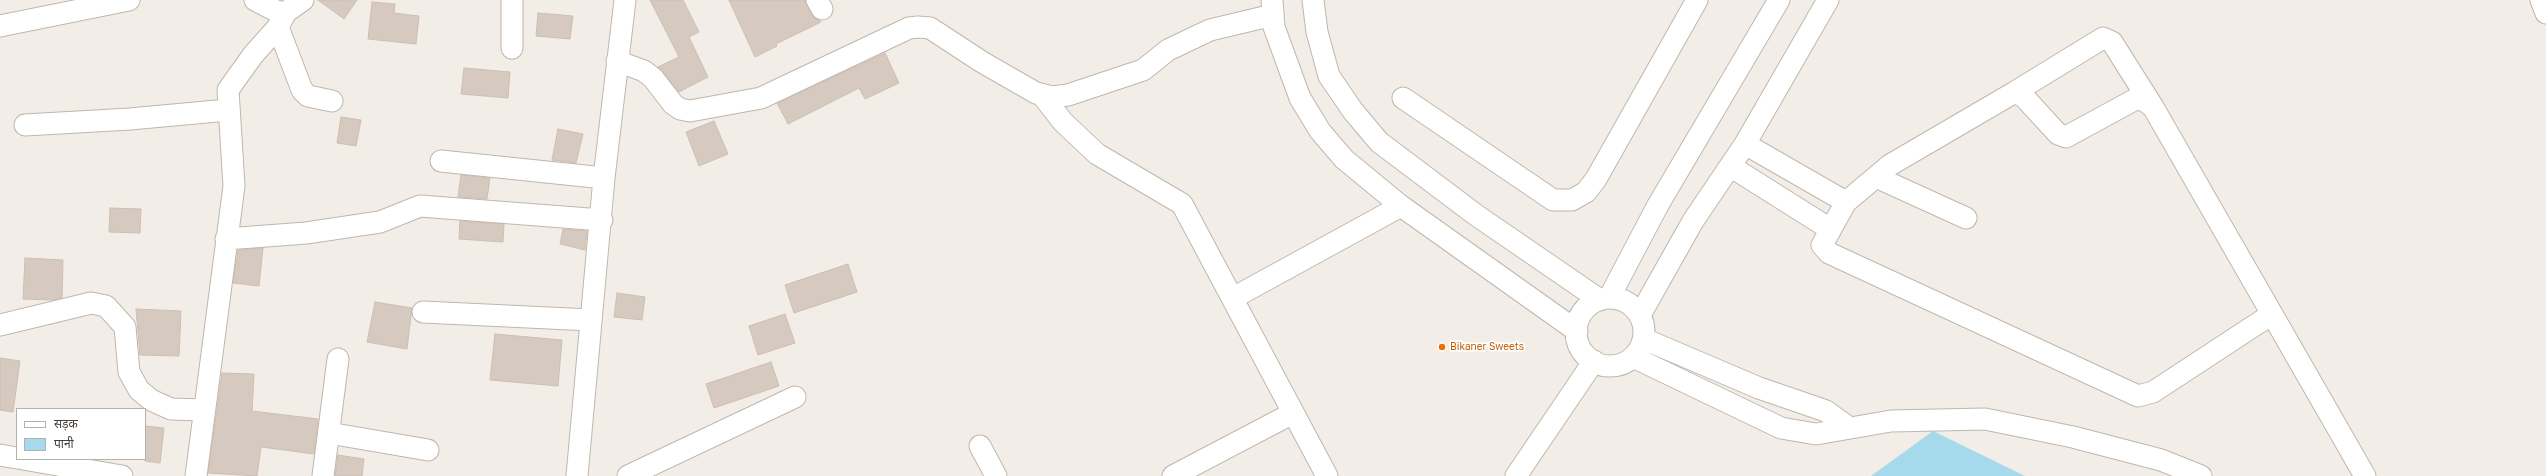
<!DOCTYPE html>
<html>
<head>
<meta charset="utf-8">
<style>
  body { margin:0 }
  #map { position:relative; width:2546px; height:476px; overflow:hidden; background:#f2ede7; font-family:"Golos Text","Noto Sans Devanagari",sans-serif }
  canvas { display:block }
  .legend { position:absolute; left:16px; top:408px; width:130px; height:52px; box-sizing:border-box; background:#fff; border:1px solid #b5b1af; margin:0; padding:5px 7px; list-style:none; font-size:12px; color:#453d36 }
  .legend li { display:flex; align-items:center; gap:8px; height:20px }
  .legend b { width:20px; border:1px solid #b5b1af }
</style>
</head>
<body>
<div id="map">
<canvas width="2546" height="476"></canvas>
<ul class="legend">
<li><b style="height:5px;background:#fff"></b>सड़क</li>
<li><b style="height:11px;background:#a7d9ec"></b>पानी</li>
</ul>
</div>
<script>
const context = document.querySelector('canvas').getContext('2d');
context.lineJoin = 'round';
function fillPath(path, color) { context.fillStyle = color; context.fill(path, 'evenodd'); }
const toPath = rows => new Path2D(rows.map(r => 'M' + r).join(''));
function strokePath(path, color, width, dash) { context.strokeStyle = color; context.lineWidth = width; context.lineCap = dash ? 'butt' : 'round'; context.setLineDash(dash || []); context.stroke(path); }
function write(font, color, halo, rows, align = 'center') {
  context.font = font + ' "Golos Text",sans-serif'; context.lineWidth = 3.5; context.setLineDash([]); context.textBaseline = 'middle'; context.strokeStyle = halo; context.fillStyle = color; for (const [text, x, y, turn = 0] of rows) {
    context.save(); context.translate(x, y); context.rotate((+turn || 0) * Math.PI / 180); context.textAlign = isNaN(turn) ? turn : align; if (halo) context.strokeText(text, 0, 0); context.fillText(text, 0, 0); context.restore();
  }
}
const water = toPath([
  [1933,431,2025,476,1871,476]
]);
const building = toPath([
  [318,0,357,0,344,19,318,0],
  [650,0,683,0,699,32,689,37,708,77,679,92,658,67,679,57,650,0],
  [729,0,805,0,812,15,821,22,776,44,777,46,755,57,729,0],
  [372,2,395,4,394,13,419,16,416,44,368,39,372,2],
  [538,13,573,16,570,39,536,36,538,13],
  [885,53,899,83,865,99,859,88,788,124,777,103,885,53],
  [464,68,510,72,508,98,461,94,464,68],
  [341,117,361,120,356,146,337,143,341,117],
  [714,121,728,154,699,166,686,132,714,121],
  [558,129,583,134,576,163,552,160,558,129],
  [461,175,490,178,487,199,458,197,461,175],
  [110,208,141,209,140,233,109,232,110,208],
  [460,221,504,224,503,242,459,239,460,221],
  [563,229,587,231,585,250,560,244,563,229],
  [263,248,259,286,233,283,238,250,263,248],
  [25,258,63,260,62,298,53,300,23,299,25,258],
  [848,264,857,292,794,313,785,285,848,264],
  [617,293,645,297,642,320,614,317,617,293],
  [375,302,412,308,407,349,367,342,375,302],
  [136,309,181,311,179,356,140,355,136,309],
  [785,314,795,343,758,355,749,326,785,314],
  [495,334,562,340,558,386,490,380,495,334],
  [0,358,20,361,13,412,0,410,0,358],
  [771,362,779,386,714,408,706,384,771,362],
  [222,373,254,374,252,411,318,419,314,454,261,447,257,476,208,473,222,373],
  [145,426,164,428,160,463,145,461,145,426],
  [338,455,364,459,362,476,335,476,338,455]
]);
const minor = toPath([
  [255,0,278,12,286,12,303,0],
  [817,0,822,9],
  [1272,0,1274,27,1300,98,1320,131,1344,159,1401,206,1577,331],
  [1313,0,1317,32,1329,76,1353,111,1379,142,1476,215,1600,300],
  [2541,0,2546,13],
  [0,26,129,0],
  [278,27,302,90,308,96,332,101],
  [512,48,512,0],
  [617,61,644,71,653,78,673,104,680,109,690,111,761,98,909,28,918,27,930,28,982,62,1036,93,1052,97,1068,95,1143,70,1168,50,1210,30,1273,15],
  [2015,92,2103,38,2112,42,2153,107],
  [1042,95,1063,122,1097,154,1182,204,1327,476],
  [1403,98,1553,200,1572,200,1586,192,1596,179,1697,0],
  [25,125,130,119,228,110],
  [1745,144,1846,202],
  [441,161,604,178],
  [1730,166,1830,229],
  [1876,177,1966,218],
  [226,239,306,233,380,222,420,206,602,220],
  [1233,298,1401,206],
  [1609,298,1658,205,1779,0],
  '1576 332a34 34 0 1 1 68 0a34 34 0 1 1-68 0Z',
  [423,312,591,320],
  [2272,314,2153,392,2138,396,1829,253,1822,245,1846,202,1890,165,2015,92,2024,97,2058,134,2066,137,2134,100,2142,99,2153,107,2272,314,2365,476],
  [1640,315,1693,221,1745,144,1828,0],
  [0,325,91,303,106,306,125,327,129,372,139,390,151,400,171,409,204,410],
  [1644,339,1759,388,1826,411,1848,427],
  [1633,357,1781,428,1816,434,1891,421,1985,419,2073,437,2161,460,2201,476],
  [329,433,428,450],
  [980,446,996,476],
  [0,455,17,458],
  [23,459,122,476],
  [196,476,234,186,228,90,253,55,278,27,286,12],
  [323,476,338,359],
  [577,476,604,178,625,0],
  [628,476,795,397],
  [1173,476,1293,413],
  [1516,476,1594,361]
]);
const markers = [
  [1442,347,4,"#e8710a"]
];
const foodNames = [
  ["Bikaner Sweets",1450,347]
];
fillPath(water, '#a7d9ec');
fillPath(building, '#d6cac0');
strokePath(building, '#cebeb1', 1);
strokePath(minor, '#c0b7ad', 23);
strokePath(minor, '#fff', 21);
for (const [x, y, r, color] of markers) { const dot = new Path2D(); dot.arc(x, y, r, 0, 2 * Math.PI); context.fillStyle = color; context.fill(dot); strokePath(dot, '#fff', 1.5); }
write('10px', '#c56008', '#fff', foodNames, 'left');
</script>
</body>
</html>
